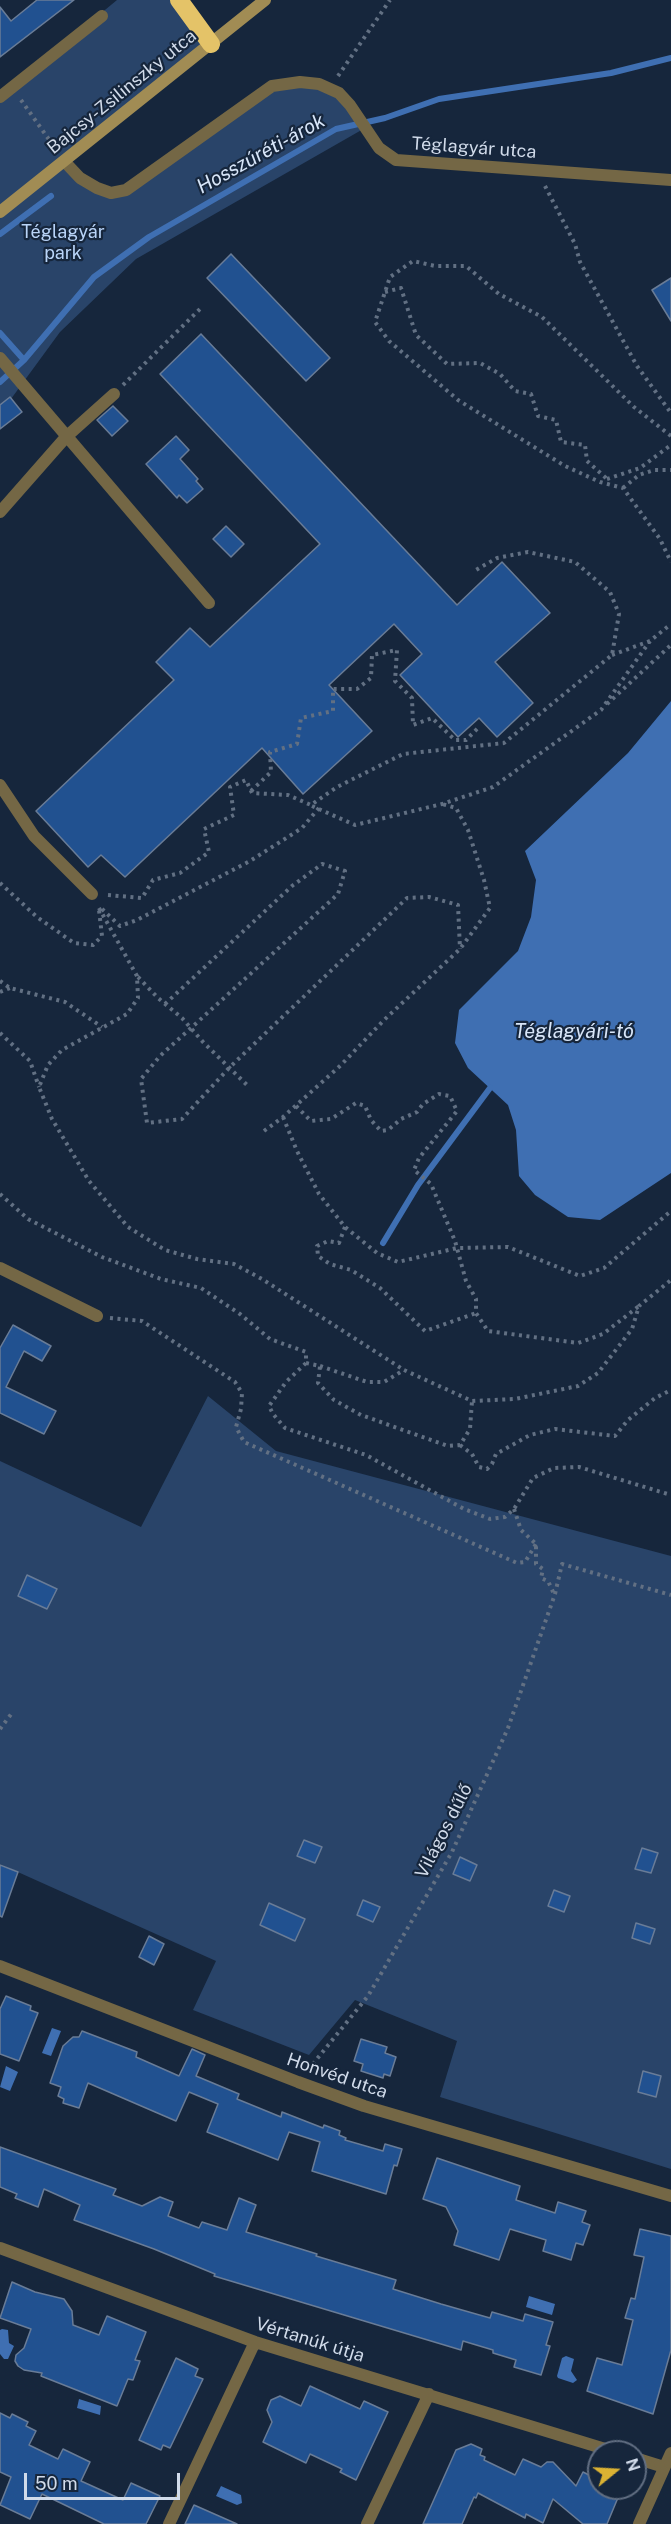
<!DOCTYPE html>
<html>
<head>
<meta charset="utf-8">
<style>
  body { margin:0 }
  #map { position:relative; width:671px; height:2524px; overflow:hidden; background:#16263c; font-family:"Public Sans",sans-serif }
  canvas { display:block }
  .north { position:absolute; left:587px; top:2440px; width:60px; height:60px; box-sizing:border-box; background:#16263c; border:2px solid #616e82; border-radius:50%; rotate:72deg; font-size:16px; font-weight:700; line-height:24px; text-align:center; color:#d1dbea }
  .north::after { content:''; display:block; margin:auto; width:21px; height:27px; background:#dbb233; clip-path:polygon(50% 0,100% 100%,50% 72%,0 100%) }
  .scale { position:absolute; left:24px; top:2473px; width:156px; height:27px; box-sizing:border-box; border:3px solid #d1dbea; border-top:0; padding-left:8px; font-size:18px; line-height:21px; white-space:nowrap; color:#d1dbea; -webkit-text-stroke:4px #16263c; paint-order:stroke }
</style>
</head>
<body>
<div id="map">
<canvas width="671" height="2524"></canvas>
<div class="north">N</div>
<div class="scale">50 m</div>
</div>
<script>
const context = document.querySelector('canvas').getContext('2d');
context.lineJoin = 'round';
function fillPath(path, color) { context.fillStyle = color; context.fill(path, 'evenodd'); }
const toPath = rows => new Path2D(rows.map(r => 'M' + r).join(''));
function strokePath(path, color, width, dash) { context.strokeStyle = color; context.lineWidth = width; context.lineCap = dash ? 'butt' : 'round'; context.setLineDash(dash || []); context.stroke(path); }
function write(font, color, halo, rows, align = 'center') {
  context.font = font + ' "Public Sans",sans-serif'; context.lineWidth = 4.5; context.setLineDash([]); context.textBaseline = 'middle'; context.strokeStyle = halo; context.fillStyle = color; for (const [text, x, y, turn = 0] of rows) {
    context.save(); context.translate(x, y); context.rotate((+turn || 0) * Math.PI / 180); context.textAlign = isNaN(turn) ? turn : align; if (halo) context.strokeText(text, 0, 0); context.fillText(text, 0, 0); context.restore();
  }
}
const green = toPath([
  [117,0,177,0,211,44,65,161,111,193,272,86,300,82,339,93,365,128,136,259,60,332,0,414,0,97],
  [208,1396,276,1451,671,1556,671,2169,440,2097,457,2041,355,2000,309,2055,193,2010,216,1961,0,1864,0,1461,141,1527]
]);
const water = toPath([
  [671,701,671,1173,600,1220,568,1217,535,1195,519,1176,516,1130,508,1105,468,1068,455,1043,459,1010,518,951,531,917,536,880,525,851,628,753],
  [52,2028,61,2031,51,2056,42,2053],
  [6,2066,18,2072,10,2091,0,2087],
  [529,2296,555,2304,552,2315,526,2307],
  [2,2329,8,2330,9,2343,14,2346,8,2359,4,2359,0,2354,0,2330],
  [566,2356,574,2359,571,2371,577,2380,573,2383,558,2378,557,2376,562,2358],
  [79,2399,101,2406,100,2415,77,2408],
  [221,2486,241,2495,242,2503,237,2505,216,2496]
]);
const stream = toPath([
  [0,234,51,196],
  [0,333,24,360],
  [0,382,24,360,94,277,149,237,336,129,385,118,439,99,611,73,671,58],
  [383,1243,418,1185,490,1088]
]);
const building = toPath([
  [37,0,74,0,0,57,0,7,11,21,37,0],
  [231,254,330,358,306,381,207,278,231,254],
  [671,278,671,321,652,290,671,278],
  [201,334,457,605,502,562,550,613,495,662,533,703,497,737,479,718,458,737,400,675,422,654,394,624,329,685,372,731,303,794,262,748,125,877,101,855,88,867,36,811,174,680,156,662,190,628,210,647,320,544,160,374,201,334],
  [10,397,22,412,0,429,0,405,10,397],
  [113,406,128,421,112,436,97,420,113,406],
  [176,436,189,450,180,459,198,479,196,481,203,489,187,503,179,495,177,498,146,464,176,436],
  [226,526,244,544,231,557,213,539,226,526],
  [13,1325,51,1346,42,1361,24,1351,6,1387,56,1411,44,1434,0,1413,0,1348,13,1325],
  [27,1575,57,1589,47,1609,18,1596,27,1575],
  [304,1840,322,1847,315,1863,297,1856,304,1840],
  [642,1848,658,1853,651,1873,635,1869,642,1848],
  [460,1857,477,1865,470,1881,453,1874,460,1857],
  [0,1865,18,1872,2,1917,0,1916,0,1865],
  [554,1890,570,1896,564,1912,548,1906,554,1890],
  [363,1900,380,1907,373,1922,357,1915,363,1900],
  [269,1903,305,1919,295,1941,260,1925,269,1903],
  [636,1923,655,1929,650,1944,632,1938,636,1923],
  [149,1936,164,1944,154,1965,139,1957,149,1936],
  [6,1996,31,2006,30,2010,38,2013,19,2061,0,2054,0,2009,6,1996],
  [82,2031,137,2052,136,2057,179,2076,192,2049,205,2055,196,2076,239,2094,237,2099,281,2117,282,2112,323,2128,324,2125,340,2131,339,2135,346,2138,345,2140,383,2151,385,2144,402,2149,397,2166,394,2165,386,2194,312,2171,320,2142,289,2132,278,2160,207,2132,218,2104,189,2092,176,2121,88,2083,79,2108,63,2103,64,2099,58,2096,61,2087,50,2083,63,2046,73,2037,79,2037,82,2031],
  [361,2039,387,2047,385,2053,396,2057,390,2076,384,2074,383,2078,361,2071,363,2064,354,2061,361,2039],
  [643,2071,661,2076,656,2097,638,2092,643,2071],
  [0,2147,116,2189,113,2195,142,2206,160,2197,173,2202,168,2216,199,2228,202,2222,227,2230,239,2198,256,2205,246,2232,317,2254,316,2256,396,2280,393,2289,441,2304,490,2318,492,2312,523,2321,525,2314,553,2322,546,2345,550,2346,541,2375,514,2367,516,2360,493,2353,493,2350,463,2341,461,2350,214,2276,215,2274,154,2249,74,2220,80,2205,44,2189,38,2207,15,2198,17,2194,0,2187,0,2147],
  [437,2158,520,2186,516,2200,555,2213,558,2202,586,2211,582,2222,590,2225,583,2245,576,2243,571,2260,543,2251,546,2240,510,2229,499,2260,454,2245,458,2231,446,2207,423,2199,437,2158],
  [640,2229,671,2236,671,2350,653,2414,587,2391,597,2358,622,2365,633,2320,625,2318,631,2298,635,2299,644,2257,634,2255,640,2229],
  [12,2282,35,2292,64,2299,72,2311,73,2325,99,2335,107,2316,146,2332,135,2360,140,2361,133,2380,128,2379,117,2406,41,2376,42,2373,24,2370,18,2366,15,2361,16,2355,24,2348,31,2329,0,2318,12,2282],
  [176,2358,198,2369,195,2376,203,2379,170,2448,163,2445,161,2450,139,2440,176,2358],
  [310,2386,360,2409,364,2401,388,2412,356,2480,340,2472,342,2469,310,2454,306,2463,263,2442,272,2422,267,2410,271,2400,280,2396,301,2406,310,2386],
  [0,2413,10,2418,12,2414,28,2422,26,2426,36,2431,29,2445,58,2459,63,2449,90,2462,81,2481,123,2500,131,2483,160,2496,146,2524,104,2524,42,2494,30,2519,0,2505,11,2477,0,2472,0,2413],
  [471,2444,482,2449,480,2455,485,2457,484,2460,515,2475,523,2459,541,2467,547,2462,553,2462,576,2486,583,2472,599,2480,599,2488,622,2488,607,2524,583,2524,553,2499,543,2523,526,2514,525,2518,478,2493,476,2498,474,2497,462,2524,423,2524,456,2450,471,2444],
  [194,2505,237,2524,185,2524,194,2505]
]);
const path = toPath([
  [338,76,390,0],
  [21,100,55,148],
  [545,186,575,244,580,262,637,366,671,413],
  [385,292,401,288,416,335,447,364,480,363,500,374,515,391,531,394,538,416,556,420,561,442,585,445,587,461,607,479],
  [123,385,201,308],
  [671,436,634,407,542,317,499,294,466,266,435,266,413,261,390,277,375,322,389,341,458,400,565,466,600,482,623,488,660,539,671,562],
  [607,479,640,468,671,445],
  [623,488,639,475,654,470,671,470],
  [612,655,650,641,671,624],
  [607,704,671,645],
  [251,791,271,772,270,752,297,744,301,718,333,711,333,689,357,689,371,678,372,655,397,650,395,681,412,698,413,725,432,718,455,740,466,740,479,727],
  [312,806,355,825,442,804,493,787,601,710,650,641],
  [0,883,37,917,74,943,93,945,102,936,99,910],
  [108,895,142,898,153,880,180,873,209,852,204,829,234,815,230,787,246,780,252,793,288,795,311,805,337,787,403,754,504,743,612,655,619,614,610,592,575,562,528,552,497,558,476,570],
  [99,908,137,976,138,998,127,1014,62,1050,48,1065,39,1087,52,1119,89,1181,128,1227,165,1250,197,1259,234,1264,262,1279,404,1370],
  [102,909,120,926,137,920,250,861,302,828,319,808],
  [138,977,158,998,182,1018,203,1042,247,1085],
  [0,981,10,988,65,1002,102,1027],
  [0,992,10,988],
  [165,1004,292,886,322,864,345,871,338,894,191,1028,160,1056,141,1079,147,1123,182,1119,229,1068,407,898,429,897,458,905,460,949],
  [0,1033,30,1061,39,1087],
  [296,1106,311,1121,331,1119,356,1103,365,1106,371,1120,381,1131,388,1130,401,1119,417,1112,423,1104,439,1094,450,1096,457,1111,419,1158,414,1170,431,1184,455,1241,466,1281,476,1299,476,1313,488,1331,578,1343,603,1334,639,1306],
  [283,1117,297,1151,319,1194,345,1227,377,1253,398,1262,457,1248,508,1247,580,1276,604,1268,671,1211],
  [264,1131,283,1117,341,1065,384,1020,460,949,490,908,484,880,468,830,456,808,442,804],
  [0,1194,28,1219,102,1257,161,1279,201,1288,240,1314,270,1339,306,1352,306,1363,286,1382,269,1406,273,1414,285,1428,366,1455,464,1509,490,1519,505,1517,514,1509,533,1478,554,1468,579,1467,671,1495],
  [345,1227,339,1243,328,1241,317,1246,318,1256,330,1264,351,1270,380,1288,425,1331,476,1313],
  [110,1318,142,1321,235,1382,242,1393,241,1409,236,1427,244,1442,517,1563,525,1562,536,1544],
  [306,1363,320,1366,318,1383,334,1400,361,1415,448,1446,460,1445,470,1429,472,1401],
  [320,1366,367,1382,384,1382,404,1370,472,1401,515,1399,578,1386,598,1373,632,1329,639,1306,671,1280],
  [460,1445,472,1454,479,1467,487,1469,492,1464,496,1454,530,1435,555,1429,615,1436,628,1420,655,1398,671,1390],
  [514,1509,521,1530,536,1544,536,1564,543,1569,541,1578,548,1581,554,1594],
  [0,1729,12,1713],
  [308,2070,368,1996,452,1852,508,1728,555,1594,562,1564,671,1595]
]);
const service = toPath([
  [0,358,209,603],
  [0,512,66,437,114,394],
  [0,785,34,836,92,894]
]);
const minor = toPath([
  [0,97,102,16],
  [64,161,80,178,97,188,111,193,126,190,272,86,300,82,319,84,339,93,350,105,379,148,396,160,671,180],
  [0,1268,97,1316],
  [0,1966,298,2082,364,2106,671,2196],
  [0,2248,255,2342,615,2452],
  [635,2458,664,2467],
  [169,2524,255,2342],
  [367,2524,429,2394],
  [639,2524,671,2453]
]);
const secondary = toPath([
  [0,212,265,0]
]);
const motorway = toPath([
  [179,0,211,44]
]);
const streetNames = [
  ["Bajcsy-Zsilinszky utca",122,92,-39],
  ["Téglagyár utca",474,148,4],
  ["Világos dűlő",444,1831,-63],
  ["Honvéd utca",337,2076,19],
  ["Vértanúk útja",310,2340,17]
];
const parkNames = [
  ["Téglagyár",63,232],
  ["park",63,253]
];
const waterNames = [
  ["Hosszúréti-árok",261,154,-29],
  ["Téglagyári-tó",574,1032]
];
fillPath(green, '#294469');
fillPath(water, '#3f6fb2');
strokePath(stream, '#3f6fb2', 6);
fillPath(building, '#215190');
strokePath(building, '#697c97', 1.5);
strokePath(path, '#627083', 4, [3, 4.5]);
strokePath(service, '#746745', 12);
strokePath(minor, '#746745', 12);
strokePath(secondary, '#a18c54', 12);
strokePath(motorway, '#e4c368', 18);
write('18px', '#d1dbea', '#16263c', streetNames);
write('18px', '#b9d4f8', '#16263c', parkNames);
write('italic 20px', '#d8e6f9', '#16263c', waterNames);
</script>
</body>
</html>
